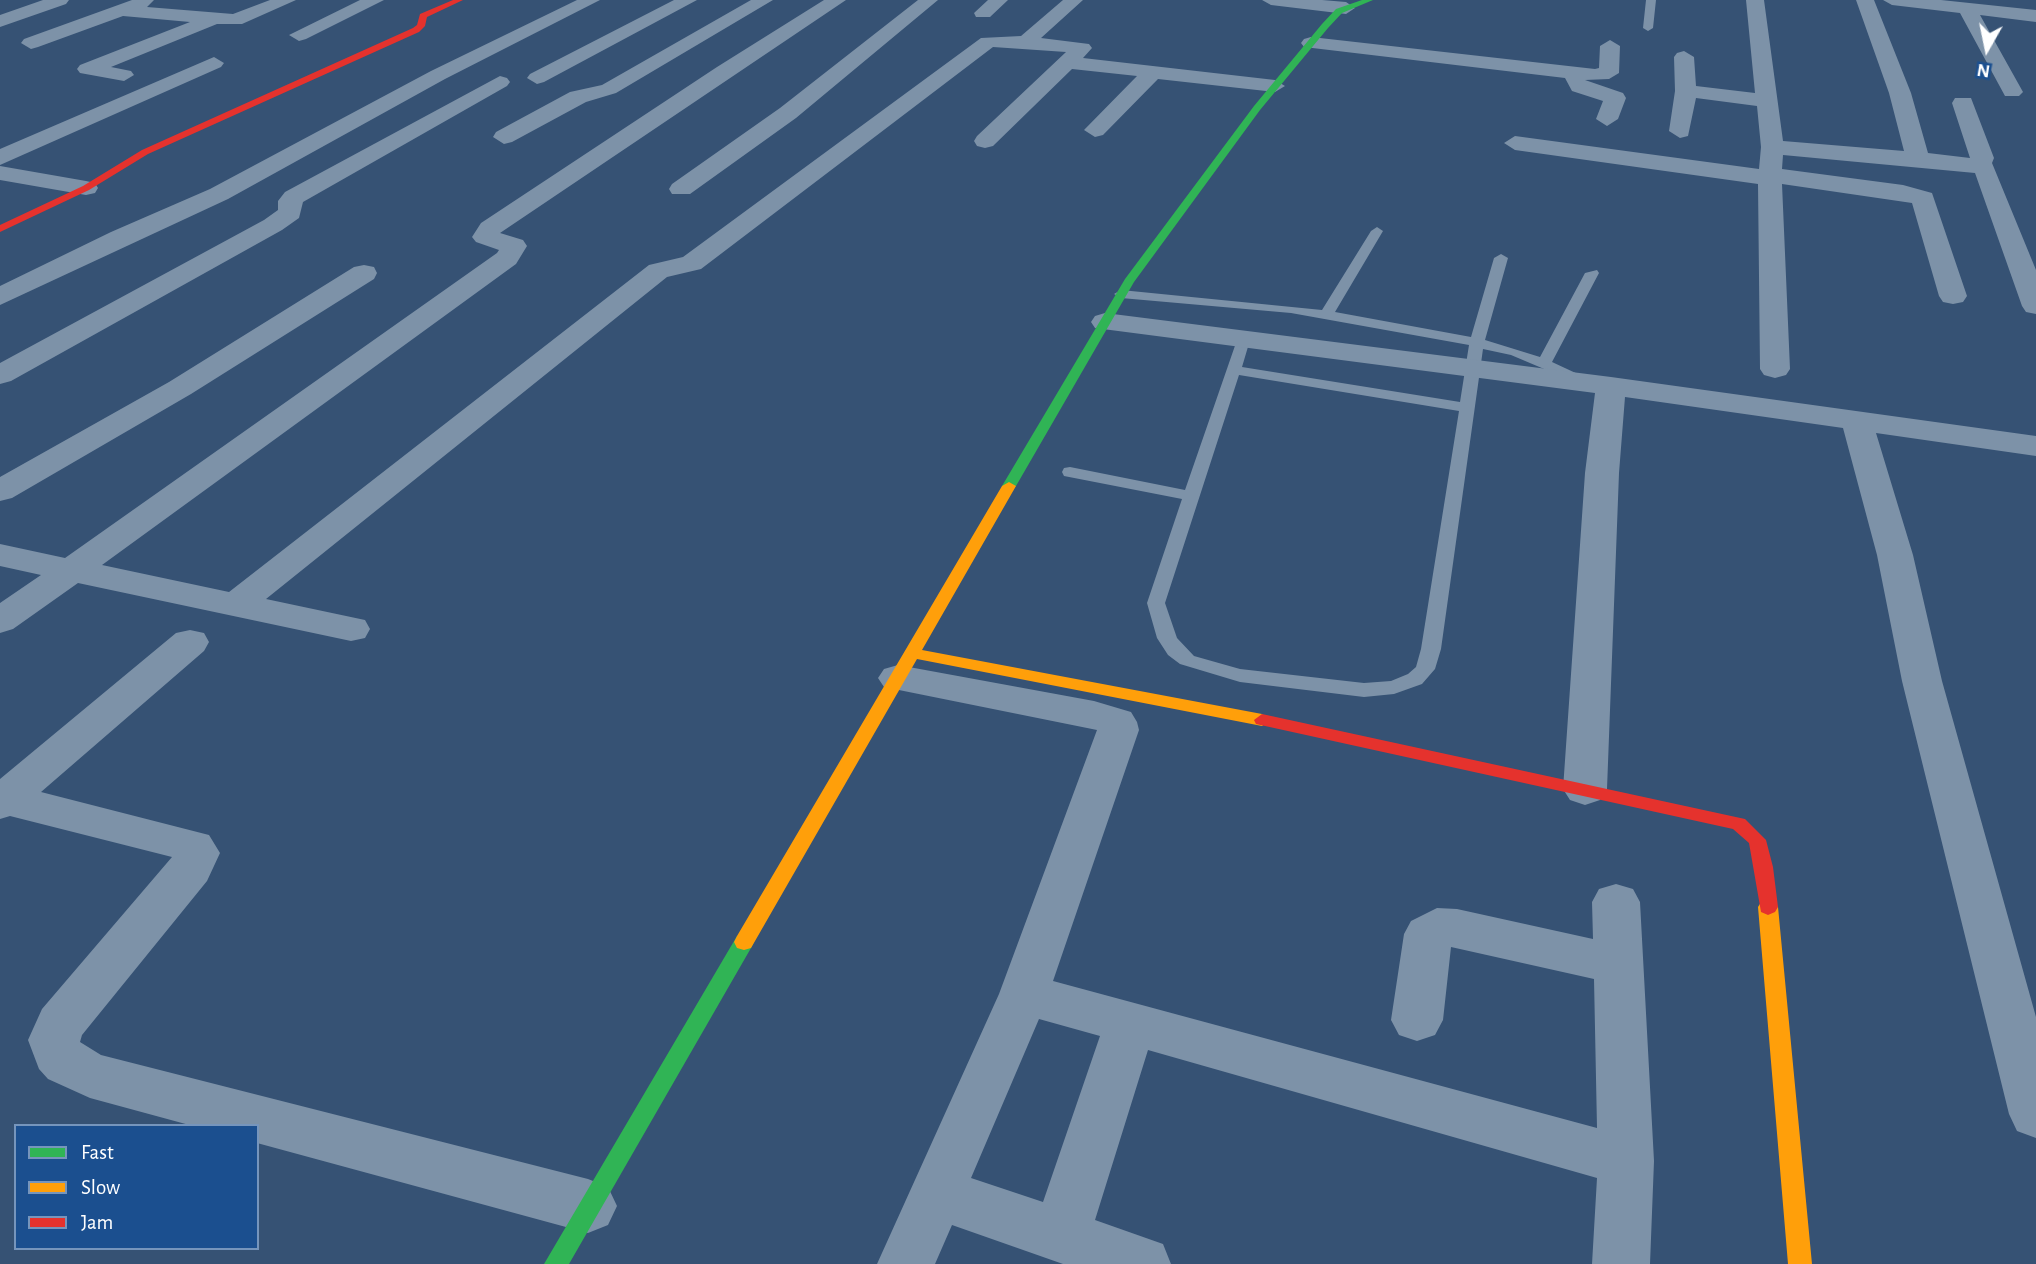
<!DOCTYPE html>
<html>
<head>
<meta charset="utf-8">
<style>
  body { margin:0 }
  #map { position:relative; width:2036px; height:1264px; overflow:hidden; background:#365274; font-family:"Alegreya Sans",sans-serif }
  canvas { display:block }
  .legend { position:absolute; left:14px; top:1124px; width:245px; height:126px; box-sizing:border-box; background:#1b4f8f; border:2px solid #7695bc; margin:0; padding:9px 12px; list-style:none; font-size:21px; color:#fff }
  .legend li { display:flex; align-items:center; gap:14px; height:35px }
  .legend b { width:35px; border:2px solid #7695bc }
  .north { position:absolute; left:1952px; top:14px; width:70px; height:70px; -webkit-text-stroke:5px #1b4f8f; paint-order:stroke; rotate:189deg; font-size:19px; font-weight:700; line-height:28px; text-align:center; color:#fff }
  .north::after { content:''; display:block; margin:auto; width:24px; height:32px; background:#fff; clip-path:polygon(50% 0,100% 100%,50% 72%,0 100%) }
</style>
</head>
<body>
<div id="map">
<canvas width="2036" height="1264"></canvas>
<ul class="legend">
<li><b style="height:9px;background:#30b455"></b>Fast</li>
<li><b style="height:9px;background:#ff9f0a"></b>Slow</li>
<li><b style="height:9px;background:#e5322d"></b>Jam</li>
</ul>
<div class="north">N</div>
</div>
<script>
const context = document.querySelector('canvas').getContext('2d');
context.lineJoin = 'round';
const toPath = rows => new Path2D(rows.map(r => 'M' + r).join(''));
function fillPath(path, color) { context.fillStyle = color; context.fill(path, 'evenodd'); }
const lane = toPath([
  [1646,0,1656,0,1653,28,1648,31,1643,28,1646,0],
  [1377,227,1383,231,1335,312,1471,337,1494,258,1501,254,1508,258,1485,340,1540,357,1585,273,1597,270,1599,273,1552,362,1595,382,1587,387,1582,385,1511,355,1483,349,1441,649,1435,669,1422,684,1394,694,1364,697,1240,682,1180,664,1168,655,1157,638,1147,603,1182,499,1064,476,1062,472,1064,468,1070,467,1185,490,1238,337,1248,337,1250,340,1242,367,1460,402,1469,345,1291,313,1121,298,1114,294,1121,290,1322,310,1371,231,1377,227],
  [1239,375,1459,411,1421,649,1416,667,1408,674,1391,681,1364,683,1240,669,1194,656,1177,638,1165,603,1239,375]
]);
const street = toPath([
  [43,0,69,0,66,4,0,27,0,15,43,0],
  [132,0,154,0,147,7,233,14,270,0,296,0,242,24,217,24,111,67,131,71,134,75,124,81,80,73,77,69,80,65,190,22,123,16,38,47,31,49,21,43,24,39,132,0],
  [360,0,384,0,306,39,299,41,289,35,360,0],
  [577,0,600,0,445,79,228,199,0,305,0,286,111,232,210,189,431,71,577,0],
  [674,0,697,0,544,82,537,84,527,78,530,74,674,0],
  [751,0,773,0,616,93,586,102,512,142,504,144,493,137,496,132,570,92,602,85,751,0],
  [824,0,846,0,500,233,523,240,527,246,516,264,102,565,229,592,649,265,683,257,981,38,1021,36,1063,0,1083,0,1041,38,1089,44,1092,48,1083,58,1275,80,1285,86,1275,92,1158,79,1103,135,1095,137,1084,130,1137,76,1072,69,993,146,985,148,977,146,974,141,977,136,1066,52,993,47,701,269,667,277,266,599,365,620,370,629,365,638,351,641,78,583,13,629,0,633,0,603,41,575,0,566,0,544,65,558,497,253,499,250,476,242,472,237,481,223,717,67,824,0],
  [918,0,938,0,796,118,690,194,672,194,669,189,672,184,780,108,918,0],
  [988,0,1008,0,990,17,976,17,974,13,988,0],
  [1262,0,1322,0,1346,2,1355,8,1346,14,1271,5,1262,0],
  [1746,0,1764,0,1783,141,1904,151,1889,93,1856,0,1874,0,1911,93,1928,153,1970,158,1952,103,1955,98,1971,98,1994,158,1992,163,2036,270,2036,314,2026,312,2022,306,1975,173,1783,155,1782,169,1903,185,1932,193,1967,296,1963,302,1953,304,1943,302,1939,296,1912,203,1782,184,1790,369,1786,375,1775,378,1764,375,1760,369,1758,184,1515,150,1504,143,1515,136,1759,169,1761,147,1757,106,1696,98,1688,136,1680,138,1669,131,1675,91,1674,57,1677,53,1684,51,1694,57,1696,86,1755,93,1746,0],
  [1883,0,1941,0,2036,10,2036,22,1980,15,2023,92,2019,96,2005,96,1960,13,1892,5,1883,0],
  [1311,37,1595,69,1599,68,1600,46,1610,40,1620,46,1619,73,1609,79,1585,80,1623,93,1626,98,1618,119,1607,126,1596,119,1603,101,1572,91,1565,78,1304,47,1301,43,1304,39,1311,37],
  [214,57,224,63,221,67,0,165,0,149,214,57],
  [500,76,507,78,510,82,507,86,303,202,299,218,282,230,11,381,0,384,0,363,264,220,278,210,278,201,285,192,500,76],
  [0,166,86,181,95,183,98,188,95,193,86,195,0,180,0,166],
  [364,265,374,267,377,273,374,279,191,394,12,498,0,501,0,477,169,382,354,267,364,265],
  [1105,313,1611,377,2036,436,2036,456,1876,433,1913,555,1942,681,2036,1017,2036,1138,2017,1131,2009,1114,1902,681,1877,555,1843,428,1625,397,1619,473,1607,789,1600,800,1585,805,1570,800,1563,789,1585,473,1595,393,1095,328,1091,322,1095,316,1105,313],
  [190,630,204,633,209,642,204,651,41,792,209,835,220,853,207,881,82,1035,80,1042,101,1055,588,1179,608,1187,617,1206,608,1225,588,1233,257,1143,257,1126,193,1126,90,1098,48,1079,39,1069,28,1040,42,1009,172,857,10,816,0,819,0,779,176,633,190,630],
  [898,665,1094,701,1131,712,1137,722,1139,730,1053,981,1597,1128,1594,979,1451,947,1443,1020,1435,1035,1417,1041,1399,1035,1391,1020,1404,934,1411,921,1437,908,1457,909,1593,939,1592,902,1599,889,1616,884,1633,889,1640,902,1654,1161,1650,1264,1592,1264,1597,1178,1148,1050,1095,1220,1163,1244,1171,1264,1063,1264,952,1225,935,1264,877,1264,999,994,1097,730,884,687,878,678,884,669,898,665],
  [1039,1019,1100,1036,1043,1202,971,1178,1039,1019]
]);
const fast = toPath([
  [1362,0,1373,0,1342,13,1328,28,1260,110,1134,282,1016,486,1009,490,1004,489,1002,486,1125,279,1254,106,1322,24,1336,9,1362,0],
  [744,934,751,936,754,942,751,948,569,1264,544,1264,737,936,744,934]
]);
const slow = toPath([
  [1009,482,1016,486,922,650,1262,714,1270,720,1262,726,917,659,751,948,744,950,737,948,734,942,737,936,1002,486,1009,482],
  [1768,899,1775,902,1778,907,1812,1264,1788,1264,1758,907,1761,902,1768,899]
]);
const jam = toPath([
  [453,0,463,0,427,17,425,26,419,32,148,154,89,190,0,232,0,225,83,186,142,150,413,28,417,25,420,14,453,0],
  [1262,714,1745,819,1766,840,1773,867,1778,907,1775,912,1768,915,1761,912,1749,843,1733,829,1256,724,1254,720,1262,714]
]);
fillPath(lane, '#7d92a8');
fillPath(street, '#7d92a8');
fillPath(fast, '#30b455');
fillPath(slow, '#ff9f0a');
fillPath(jam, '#e5322d');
</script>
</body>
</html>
